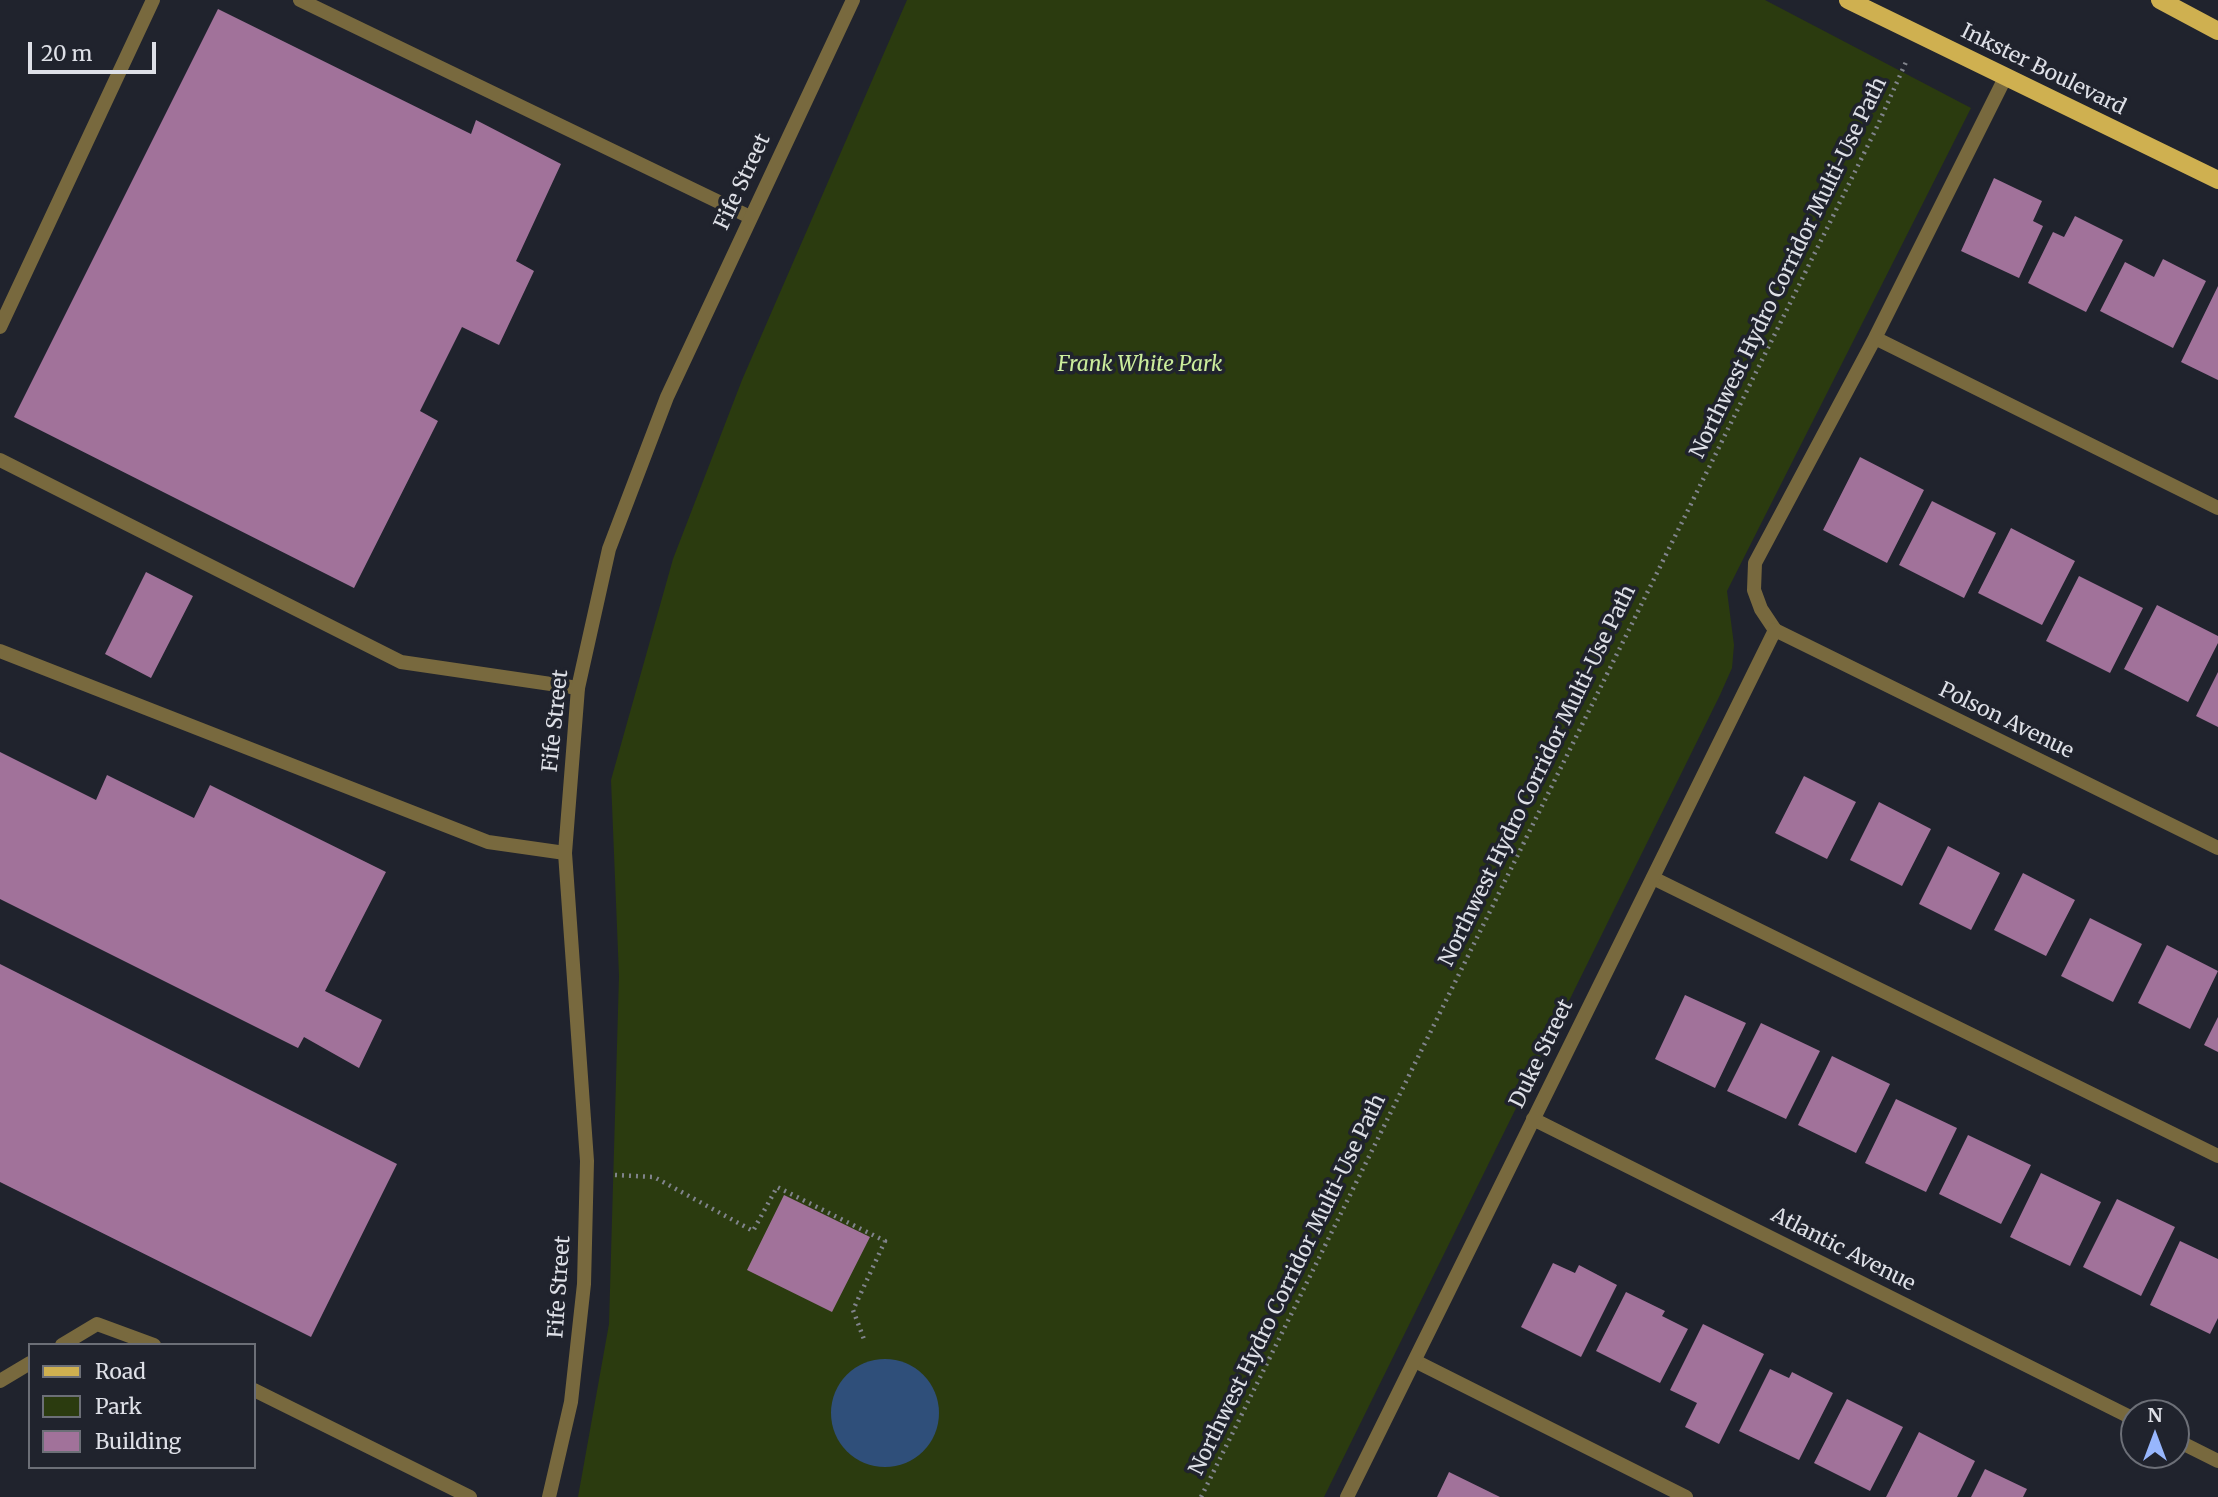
<!DOCTYPE html>
<html>
<head>
<meta charset="utf-8">
<style>
  body { margin:0 }
  #map { position:relative; width:2218px; height:1497px; overflow:hidden; background:#20232d; font-family:Merriweather,serif }
  canvas { display:block }
  .legend { position:absolute; left:28px; top:1343px; width:228px; height:126px; box-sizing:border-box; background:#20232d; border:2px solid #6c6f77; margin:0; padding:9px 12px; list-style:none; font-size:21px; color:#dee0e7 }
  .legend li { display:flex; align-items:center; gap:14px; height:35px }
  .legend b { width:35px; border:2px solid #6c6f77 }
  .north { position:absolute; left:2120px; top:1399px; width:70px; height:70px; box-sizing:border-box; background:#20232d; border:2px solid #6c6f77; border-radius:50%; rotate:0deg; font-size:19px; font-weight:700; line-height:28px; text-align:center; color:#dee0e7 }
  .north::after { content:''; display:block; margin:auto; width:24px; height:32px; background:#97b6fd; clip-path:polygon(50% 0,100% 100%,50% 72%,0 100%) }
  .scale { position:absolute; left:28px; top:42px; width:128px; height:32px; box-sizing:border-box; border:4px solid #dee0e7; border-top:0; padding-left:9px; font-size:21px; line-height:24px; white-space:nowrap; color:#dee0e7; -webkit-text-stroke:5px #20232d; paint-order:stroke }
</style>
</head>
<body>
<div id="map">
<canvas width="2218" height="1497"></canvas>
<ul class="legend">
<li><b style="height:9px;background:#cfb050"></b>Road</li>
<li><b style="height:19px;background:#2b3b0f"></b>Park</li>
<li><b style="height:19px;background:#a1729a"></b>Building</li>
</ul>
<div class="north">N</div>
<div class="scale">20 m</div>
</div>
<script>
const context = document.querySelector('canvas').getContext('2d');
context.lineJoin = 'round';
function fillPath(path, color) { context.fillStyle = color; context.fill(path, 'evenodd'); }
const toPath = rows => new Path2D(rows.map(r => 'M' + r).join(''));
function strokePath(path, color, width, dash) { context.strokeStyle = color; context.lineWidth = width; context.lineCap = dash ? 'butt' : 'round'; context.setLineDash(dash || []); context.stroke(path); }
function write(font, color, halo, rows, align = 'center') {
  context.font = font + ' Merriweather,serif'; context.lineWidth = 7; context.setLineDash([]); context.textBaseline = 'middle'; context.strokeStyle = halo; context.fillStyle = color; for (const [text, x, y, turn = 0] of rows) {
    context.save(); context.translate(x, y); context.rotate((+turn || 0) * Math.PI / 180); context.textAlign = isNaN(turn) ? turn : align; if (halo) context.strokeText(text, 0, 0); context.fillText(text, 0, 0); context.restore();
  }
}
const green = toPath([
  [907,0,1765,0,1971,108,1727,591,1734,645,1732,668,1720,695,1324,1497,578,1497,609,1324,619,976,611,780,673,559,742,380]
]);
const water = toPath([
  '831 1413a54 54 0 1 1 108 0a54 54 0 1 1-108 0Z'
]);
const building = toPath([
  [218,9,471,134,476,120,561,164,516,261,534,271,499,345,462,327,420,411,438,421,354,588,14,417],
  [1994,178,2042,201,2033,221,2043,226,2019,278,1961,251],
  [2075,216,2123,240,2086,312,2028,283,2053,232,2064,237],
  [2163,259,2206,281,2173,348,2100,311,2125,262,2154,277],
  [2218,286,2218,380,2181,362],
  [1860,457,1924,490,1887,563,1823,530],
  [1932,501,1996,533,1964,598,1899,565],
  [2011,528,2075,561,2042,625,1978,593],
  [146,572,193,596,151,678,105,654],
  [2079,576,2143,608,2110,673,2046,641],
  [2157,605,2218,636,2218,643,2188,702,2124,669],
  [2218,672,2218,727,2196,716],
  [0,752,96,800,107,775,194,818,210,785,386,872,325,991,382,1020,359,1068,304,1037,298,1048,0,899],
  [1804,776,1856,802,1827,859,1775,833],
  [1879,802,1931,829,1902,886,1850,860],
  [1948,846,2000,873,1971,930,1919,904],
  [2023,873,2075,900,2046,956,1994,930],
  [2090,918,2142,944,2113,1002,2061,976],
  [2167,945,2218,971,2190,1029,2138,1003],
  [0,964,397,1164,311,1337,0,1182],
  [1685,995,1746,1023,1715,1088,1655,1059],
  [2218,1017,2218,1052,2204,1045],
  [1761,1023,1820,1051,1786,1119,1727,1091],
  [1832,1056,1890,1084,1856,1153,1798,1125],
  [1896,1099,1957,1128,1926,1192,1865,1163],
  [1968,1135,2031,1165,2001,1224,1939,1194],
  [2041,1173,2101,1202,2070,1266,2010,1237],
  [784,1195,870,1237,832,1312,747,1270],
  [2117,1199,2175,1227,2141,1296,2083,1267],
  [2180,1241,2218,1259,2218,1318,2210,1334,2150,1305],
  [1553,1263,1575,1273,1579,1265,1617,1285,1581,1357,1521,1327],
  [1626,1292,1665,1311,1662,1316,1688,1329,1660,1383,1596,1351],
  [1703,1324,1764,1354,1719,1444,1685,1427,1697,1403,1670,1390],
  [1770,1369,1789,1378,1792,1372,1833,1393,1799,1460,1739,1431],
  [1847,1399,1903,1427,1870,1491,1814,1463],
  [1919,1432,1975,1461,1957,1497,1886,1497],
  [1985,1469,2027,1489,2023,1497,1971,1497],
  [1449,1472,1500,1497,1437,1497]
]);
const path = toPath([
  [615,1175,654,1177,753,1231,777,1187,885,1241,853,1310,865,1342],
  [1201,1497,1876,129,1906,62]
]);
const service = toPath([
  [300,0,750,217],
  [0,327,153,0],
  [1875,338,2218,508],
  [0,460,401,662,578,688],
  [1775,630,1761,609,1754,590,1755,563,1875,338,2005,78],
  [0,651,488,842,565,853],
  [1653,878,2218,1156],
  [62,1345,97,1324,154,1345],
  [1415,1361,1686,1497],
  [0,1381,30,1363],
  [254,1390,470,1497]
]);
const minor = toPath([
  [1533,1119,2134,1419],
  [2176,1440,2218,1461],
  [549,1497,571,1402,584,1284,587,1161,565,853,578,688,609,549,667,397,853,0],
  [1347,1497,1775,630,2218,848]
]);
const primary = toPath([
  [1848,0,2218,180],
  [2160,0,2218,31]
]);
const streetNames = [
  ["Inkster Boulevard",2043,70,26],
  ["Fife Street",743,182,-65],
  ["Northwest Hydro Corridor Multi-Use Path",1789,268,-64],
  ["Fife Street",556,721,-84],
  ["Polson Avenue",2006,721,26],
  ["Northwest Hydro Corridor Multi-Use Path",1538,776,-64],
  ["Duke Street",1542,1054,-64],
  ["Atlantic Avenue",1843,1250,27],
  ["Northwest Hydro Corridor Multi-Use Path",1288,1285,-64],
  ["Fife Street",560,1287,-86]
];
const parkNames = [
  ["Frank White Park",1140,365]
];
fillPath(green, '#2b3b0f');
fillPath(water, '#2f4f7a');
fillPath(building, '#a1729a');
strokePath(path, '#81848c', 4.5, [2, 5]);
strokePath(service, '#78693e', 14);
strokePath(minor, '#78693e', 14);
strokePath(primary, '#cfb050', 18);
write('21px', '#dee0e7', '#20232d', streetNames);
write('italic 21px', '#cbed9c', '#20232d', parkNames);
</script>
</body>
</html>
